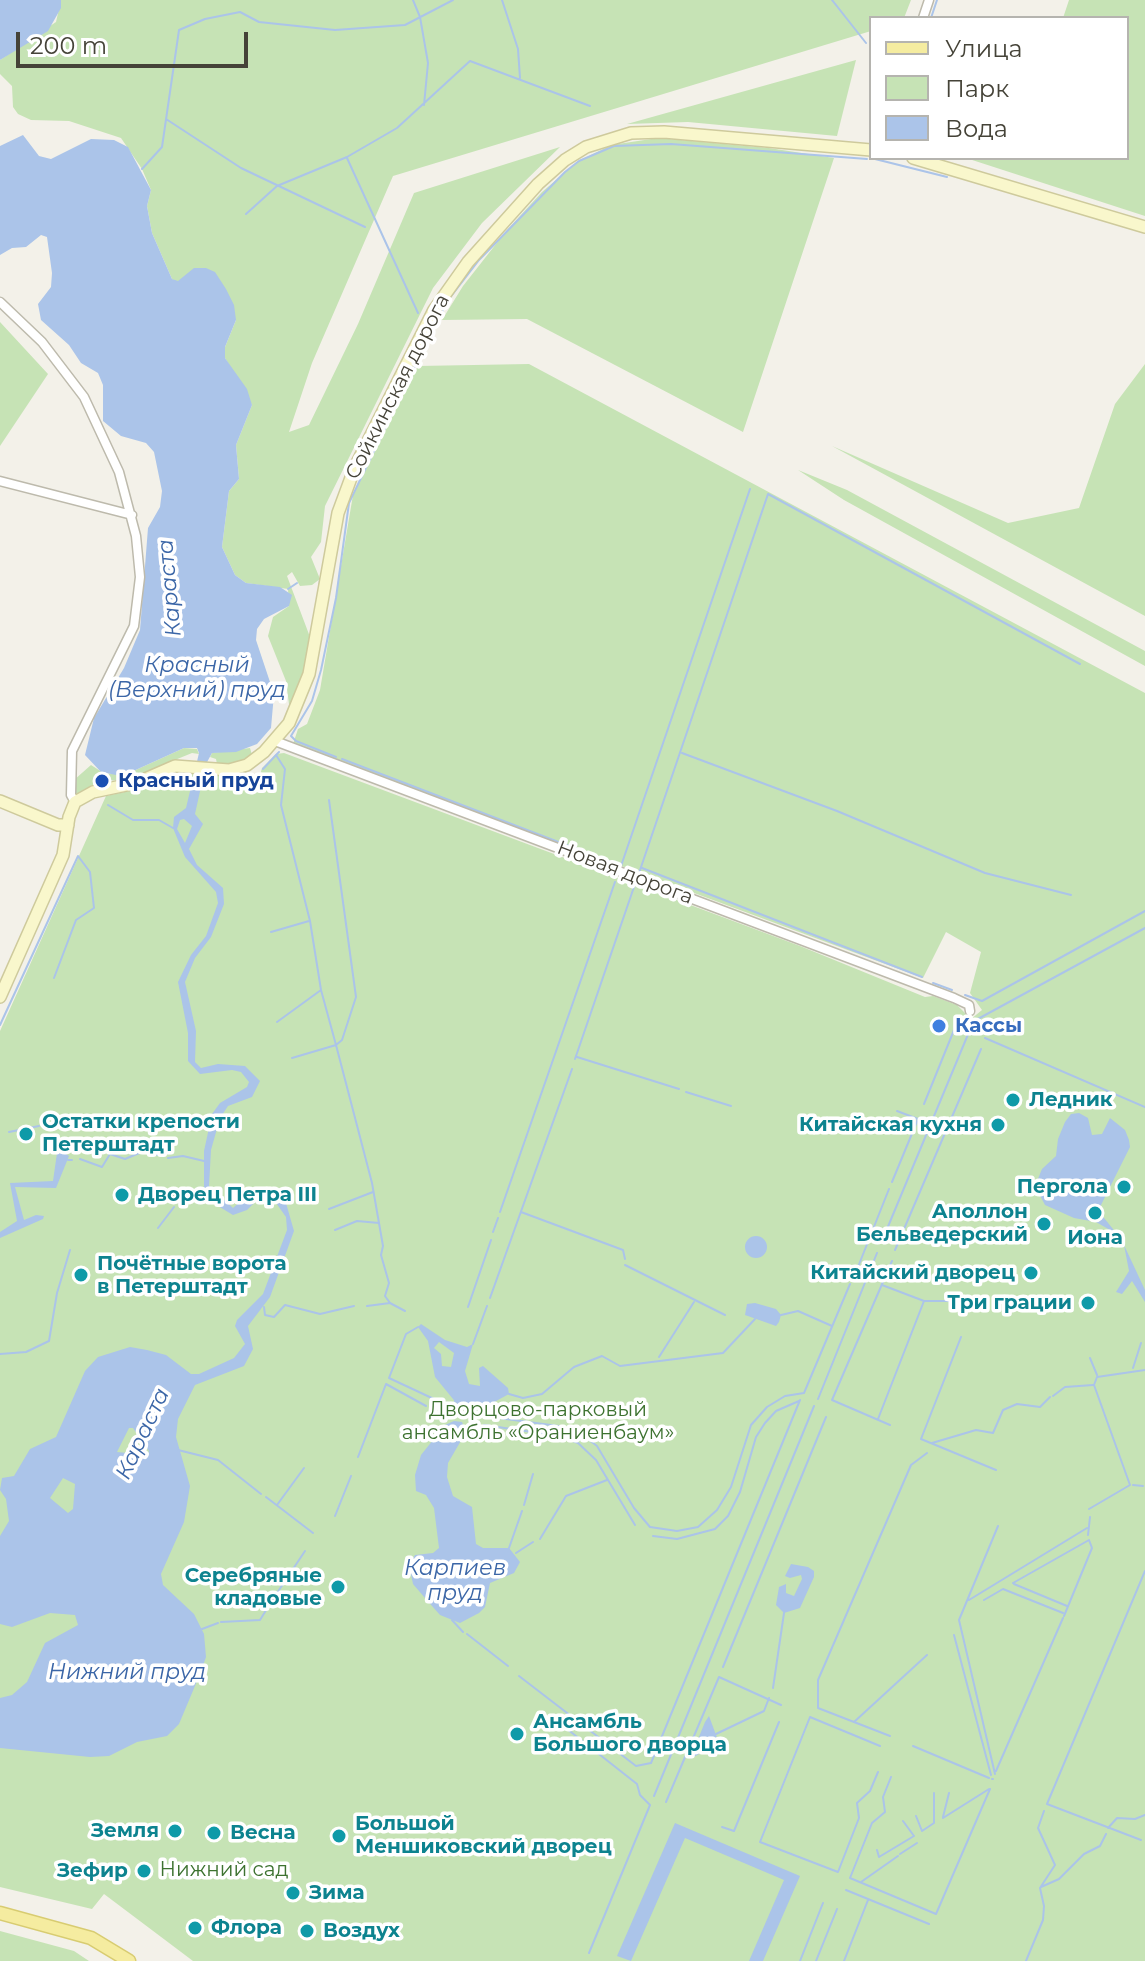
<!DOCTYPE html>
<html>
<head>
<meta charset="utf-8">
<style>
  body { margin:0 }
  #map { position:relative; width:1145px; height:1961px; overflow:hidden; background:#f3f1e9; font-family:Montserrat,sans-serif }
  canvas { display:block }
  .legend { position:absolute; left:869px; top:16px; width:260px; height:144px; box-sizing:border-box; background:#fff; border:2px solid #b5b4af; margin:0; padding:10px 14px; list-style:none; font-size:24px; color:#454338 }
  .legend li { display:flex; align-items:center; gap:16px; height:40px }
  .legend b { width:40px; border:2px solid #b5b4af }
  .scale { position:absolute; left:16px; top:32px; width:232px; height:36px; box-sizing:border-box; border:4px solid #454338; border-top:0; padding-left:10px; font-size:24px; line-height:28px; white-space:nowrap; color:#454338; -webkit-text-stroke:6px #fff; paint-order:stroke }
</style>
</head>
<body>
<div id="map">
<canvas width="1145" height="1961"></canvas>
<ul class="legend">
<li><b style="height:10px;background:#f5eca0"></b>Улица</li>
<li><b style="height:22px;background:#c6e3b5"></b>Парк</li>
<li><b style="height:22px;background:#abc4e9"></b>Вода</li>
</ul>
<div class="scale">200 m</div>
</div>
<script>
const context = document.querySelector('canvas').getContext('2d');
context.lineJoin = 'round';
function fillPath(path, color) { context.fillStyle = color; context.fill(path, 'evenodd'); }
const toPath = rows => new Path2D(rows.map(r => 'M' + r).join(''));
function strokePath(path, color, width, dash) { context.strokeStyle = color; context.lineWidth = width; context.lineCap = dash ? 'butt' : 'round'; context.setLineDash(dash || []); context.stroke(path); }
function write(font, color, halo, rows, align = 'center') {
  context.font = font + ' Montserrat,sans-serif'; context.lineWidth = 7; context.setLineDash([]); context.textBaseline = 'middle'; context.strokeStyle = halo; context.fillStyle = color; for (const [text, x, y, turn = 0] of rows) {
    context.save(); context.translate(x, y); context.rotate((+turn || 0) * Math.PI / 180); context.textAlign = isNaN(turn) ? turn : align; if (halo) context.strokeText(text, 0, 0); context.fillText(text, 0, 0); context.restore();
  }
}
const green = toPath([
  [61,0,911,0,904,18,871,18,871,31,393,176,312,363,289,432,309,425,358,324,414,193,560,147,482,223,433,288,325,506,321,542,311,557,320,579,312,585,300,586,292,572,287,576,310,637,300,687,290,712,286,681,268,636,273,617,289,606,288,589,246,583,235,575,222,547,229,491,239,479,236,445,252,405,225,358,225,347,236,320,172,279,152,233,147,206,151,190,142,169,121,138,69,121,31,120,18,114,13,107,12,86,0,74,0,60,56,22],
  [1069,0,1145,0,1145,216,966,158,1127,158,1127,18,1063,18],
  [856,60,837,136,688,122,627,124],
  [658,138,769,148,834,158,743,432,527,319,442,320,463,286,507,230,542,192,577,162,611,145],
  [0,322,48,374,0,446],
  [529,364,1145,693,1145,1961,193,1961,104,1894,92,1909,0,1887,0,1031,106,796,143,788,184,771,215,774,257,786,262,768,276,754,284,753,800,946,925,997,933,996,957,1005,971,1019,982,1010,970,993,981,952,946,932,923,978,293,744,298,729,307,724,320,690,353,495,418,366],
  [1145,364,1145,616,832,446,1008,523,1079,508,1115,404],
  [798,470,847,490,1145,651,1145,666,844,500],
  [184,748,197,749,199,754,192,753,126,780,94,781,93,787,76,797,74,780,91,765,105,774,129,773],
  [250,748,252,755,230,766,217,764,216,759,210,757,212,753],
  [0,1931,74,1951,89,1961,0,1961]
]);
const water = toPath([
  [0,0,61,0,61,8,48,31,0,60],
  [23,135,39,156,51,159,91,139,114,140,128,147,151,190,147,206,152,233,172,279,178,281,194,268,206,268,215,272,226,289,234,305,236,320,225,347,225,358,247,389,252,405,236,445,239,479,229,491,222,547,235,575,246,583,280,587,292,595,289,606,264,619,257,629,256,640,274,694,271,728,257,744,236,752,212,753,206,764,195,814,203,824,189,849,197,865,223,888,224,904,211,937,195,958,185,982,196,1031,195,1062,201,1068,218,1064,245,1066,260,1081,252,1097,228,1106,220,1118,211,1150,209,1186,233,1208,250,1193,277,1192,286,1203,294,1231,270,1297,248,1326,253,1349,244,1366,195,1385,178,1419,176,1437,190,1486,184,1522,161,1574,163,1585,194,1614,204,1634,206,1657,200,1674,179,1724,167,1736,137,1742,109,1756,90,1757,0,1748,0,1698,12,1695,27,1682,45,1643,78,1625,75,1615,50,1613,12,1627,0,1624,0,1536,9,1521,6,1499,0,1490,2,1478,14,1476,30,1449,56,1437,85,1371,98,1357,130,1347,147,1350,166,1355,191,1374,199,1374,234,1358,245,1344,235,1326,237,1320,263,1294,287,1230,286,1217,274,1200,257,1200,247,1210,233,1215,218,1206,204,1189,204,1151,212,1114,220,1103,247,1087,249,1082,241,1072,232,1070,200,1074,188,1061,188,1033,178,982,191,955,206,936,218,903,216,892,185,857,173,828,174,817,186,808,199,753,197,748,184,748,129,773,116,775,101,772,85,755,94,718,124,668,140,630,148,528,160,507,162,491,154,452,146,443,121,436,103,421,103,385,98,373,81,363,69,345,41,320,38,304,51,287,52,273,47,237,41,235,26,247,12,248,0,255,0,146],
  [184,819,192,826,185,843,177,829,180,820],
  [129,1428,133,1428,149,1451,148,1455,117,1452],
  [63,1478,75,1484,73,1509,68,1513,50,1498],
  [1079,1113,1088,1118,1092,1135,1102,1134,1110,1118,1125,1130,1129,1140,1130,1147,1101,1205,1100,1213,1117,1234,1096,1222,1074,1218,1045,1205,1035,1186,1042,1169,1056,1156,1058,1139,1065,1122,1071,1114],
  [57,1153,63,1152,69,1156,56,1188,15,1187,24,1220,36,1215,44,1216,43,1219,0,1238,0,1232,17,1221,10,1183,53,1181],
  '745 1247a11 11 0 1 1 22 0a11 11 0 1 1-22 0Z',
  [1124,1245,1145,1290,1145,1302,1132,1281,1122,1294,1116,1292,1129,1271],
  [755,1303,776,1309,781,1315,779,1322,776,1326,745,1315,747,1304],
  [421,1324,445,1340,467,1347,473,1344,465,1371,469,1384,480,1386,479,1368,483,1366,508,1388,509,1394,485,1407,472,1405,462,1410,435,1377,428,1341,418,1327],
  [439,1342,454,1353,451,1367,442,1366,441,1354,434,1348],
  [454,1421,462,1422,466,1432,448,1463,447,1477,453,1496,472,1507,476,1544,483,1548,509,1548,520,1562,514,1573,490,1583,485,1607,479,1613,460,1623,440,1615,425,1598,413,1584,409,1565,415,1555,433,1553,439,1548,434,1508,426,1495,416,1491,415,1475,421,1455,445,1425],
  [791,1564,808,1567,814,1571,814,1577,800,1608,784,1613,776,1605,779,1587,786,1584,786,1593,794,1596,802,1579,801,1575,790,1578,785,1576],
  [709,1716,719,1743,690,1759,705,1722],
  [675,1823,800,1876,763,1961,749,1961,784,1880,685,1838,631,1961,617,1956]
]);
const stream = toPath([
  [413,0,420,17,428,63,424,105],
  [502,0,518,49,520,78],
  [832,0,866,43],
  [931,18,937,0],
  [166,119,241,168,365,227],
  [347,158,418,313],
  [875,159,947,177],
  [142,169,162,147,179,30,205,19,240,12,259,22,335,30,405,25,453,0],
  [246,214,277,186,347,157,397,128,470,61,590,106],
  [288,589,297,583],
  [319,590,320,579],
  [279,752,276,755,285,769,281,805,310,921,321,990],
  [682,753,837,811,985,873,1071,895],
  [336,757,296,741,291,736,312,701,321,670,336,598,349,503,432,330,449,299,479,260,565,172,579,161,614,146,671,144,867,159],
  [342,759,621,866,750,489],
  [263,769,276,755],
  [329,800,356,997,342,1040,336,1045,372,1183,383,1246,381,1255,389,1283,385,1296,390,1303],
  [108,805,133,820,159,820,173,828],
  [642,868,922,977],
  [639,873,768,494,1080,664],
  [271,932,309,921],
  [933,983,952,990],
  [965,995,982,1001,1145,911],
  [976,1020,1145,928],
  [277,1022,321,990,336,1045,292,1058],
  [0,1025,78,856,90,872,94,908,76,920,54,978],
  [985,1038,1145,1107],
  [577,1057,679,1089],
  [575,1059,635,884],
  [686,1092,731,1106],
  [924,1104,954,1030],
  [9,1132,39,1126],
  [168,1158,183,1156,204,1161],
  [80,1159,102,1167,110,1154,125,1159,156,1146,157,1155],
  [68,1160,72,1160],
  [892,1182,918,1119,897,1111],
  [181,1203,193,1199,213,1199],
  [329,1209,373,1192],
  [500,1212,615,882],
  [521,1212,623,1250,625,1259],
  [158,1228,174,1207],
  [335,1230,357,1221,379,1223],
  [493,1232,498,1218],
  [882,1241,969,1032],
  [895,1250,981,1049],
  [625,1265,725,1315],
  [854,1277,889,1189],
  [882,1285,924,1301,953,1301],
  [490,1298,572,1069],
  [367,1306,390,1303,405,1311],
  [264,1307,265,1315,274,1317,285,1305,320,1314,354,1306],
  [468,1307,491,1240],
  [781,1315,798,1311,832,1326],
  [418,1327,406,1334,389,1378,451,1407,456,1400],
  [961,1337,921,1439,996,1470],
  [473,1344,487,1306],
  [0,1354,26,1352,49,1341,57,1293,70,1250],
  [659,1357,694,1302],
  [1090,1358,1097,1375],
  [1133,1368,1141,1343],
  [509,1394,523,1398,542,1394,574,1367,602,1356,620,1366,723,1353,755,1319],
  [1053,1396,1065,1387,1093,1385],
  [818,1399,877,1253],
  [485,1407,484,1416,558,1426,584,1436,597,1446,634,1508,650,1527,677,1531,698,1527,717,1510,731,1487,751,1425,767,1407,785,1396,804,1393,850,1284],
  [878,1419,924,1301],
  [484,1425,560,1436,578,1443,596,1460,635,1525],
  [890,1425,832,1400,892,1261],
  [465,1427,474,1422],
  [932,1443,976,1430,993,1433,1003,1410,1017,1404,1040,1407,1050,1397],
  [178,1450,218,1460,261,1494],
  [358,1457,386,1384,426,1406],
  [1133,1485,1143,1486],
  [266,1497,313,1533],
  [277,1505,304,1468],
  [524,1505,533,1474],
  [1089,1509,1130,1485,1094,1385,1097,1377,1145,1370],
  [335,1516,351,1476],
  [1088,1535,1090,1517],
  [653,1536,677,1539,715,1529,728,1516,740,1492,756,1437,765,1423,776,1411,799,1401],
  [540,1539,566,1496,607,1480],
  [509,1548,522,1511],
  [516,1553,533,1542],
  [1013,1583,1089,1540,1092,1548,1064,1616],
  [1014,1584,1067,1606],
  [969,1600,1087,1528],
  [984,1600,1003,1589,1063,1613],
  [269,1605,305,1551],
  [452,1620,463,1632],
  [221,1622,260,1620,268,1607],
  [202,1629,218,1623],
  [467,1634,508,1666],
  [954,1635,991,1775],
  [723,1667,826,1417],
  [519,1676,636,1766,651,1763,800,1400],
  [773,1688,784,1613],
  [854,1722,927,1655],
  [562,1725,637,1784,640,1795,650,1805,589,1953],
  [716,1734,764,1711,769,1698],
  [890,1736,818,1708,818,1680,911,1465,927,1453],
  [913,1746,989,1778],
  [996,1771,1063,1618],
  [878,1772,870,1791,857,1803,859,1818,838,1872,760,1842,810,1717,880,1746],
  [995,1774,959,1620,998,1526],
  [891,1777,883,1797,885,1812,872,1823,850,1878,936,1914,990,1789],
  [992,1779,993,1779],
  [654,1796,814,1406],
  [666,1802,719,1677,781,1705],
  [916,1816,922,1831,934,1823,934,1793],
  [943,1817,949,1793],
  [943,1818,989,1789],
  [722,1827,734,1831,779,1722],
  [1108,1828,1117,1818,1135,1819,1145,1815],
  [1141,1840,1047,1804,1145,1571],
  [877,1850,879,1857,914,1836,903,1821],
  [900,1854,917,1843],
  [861,1882,898,1856],
  [1041,1887,1059,1879,1084,1854,1100,1846,1106,1834],
  [846,1890,929,1924],
  [800,1961,823,1903],
  [816,1961,837,1909],
  [844,1961,868,1900],
  [1026,1961,1043,1920,1044,1906,1040,1888,1055,1865,1038,1828,1044,1811]
]);
const street = toPath([
  [923,18,929,0],
  [0,302,42,342,84,397,119,472,136,536,140,577,134,626,72,751,71,795,75,802],
  [0,481,132,515],
  [275,741,954,998,969,1005,970,1011]
]);
const secondary = toPath([
  [913,158,1145,227],
  [0,801,58,825,68,825],
  [0,997,63,855,69,817,75,802,93,792,136,783,175,766,229,770,247,765,264,752,289,723,309,674,338,513,355,467,434,310,468,262,538,184,565,160,586,147,631,133,664,132,871,150]
]);
const primary = toPath([
  [0,1913,91,1938,129,1961]
]);
const markers = [
  [102,781,8,"#1a4fb4"],
  [939,1026,8,"#3f7fe0"],
  [1013,1100,8,"#0f9aa8"],
  [998,1125,8,"#0f9aa8"],
  [26,1134,8,"#0f9aa8"],
  [1124,1187,8,"#0f9aa8"],
  [122,1195,8,"#0f9aa8"],
  [1095,1213,8,"#0f9aa8"],
  [1044,1224,8,"#0f9aa8"],
  [1031,1273,8,"#0f9aa8"],
  [81,1275,8,"#0f9aa8"],
  [1088,1303,8,"#0f9aa8"],
  [338,1587,8,"#0f9aa8"],
  [517,1734,8,"#0f9aa8"],
  [175,1831,8,"#0f9aa8"],
  [214,1833,8,"#0f9aa8"],
  [339,1836,8,"#0f9aa8"],
  [144,1871,8,"#0f9aa8"],
  [293,1893,8,"#0f9aa8"],
  [195,1928,8,"#0f9aa8"],
  [307,1931,8,"#0f9aa8"]
];
const streetNames = [
  ["Сойкинская дорога",398,387,-63],
  ["Новая дорога",625,873,21]
];
const transitNames = [
  ["Красный пруд",118,781]
];
const shopNames = [
  ["Кассы",955,1026]
];
const cultureNames = [
  ["Ледник",1029,1100],
  ["Остатки крепости",42,1122],
  ["Петерштадт",42,1145],
  ["Китайская кухня",982,1125,"right"],
  ["Пергола",1108,1187,"right"],
  ["Дворец Петра III",138,1195],
  ["Аполлон",1028,1212,"right"],
  ["Бельведерский",1028,1235,"right"],
  ["Иона",1095,1238,"center"],
  ["Почётные ворота",97,1264],
  ["в Петерштадт",97,1287],
  ["Китайский дворец",1015,1273,"right"],
  ["Три грации",1072,1303,"right"],
  ["Серебряные",322,1576,"right"],
  ["кладовые",322,1599,"right"],
  ["Ансамбль",533,1722],
  ["Большого дворца",533,1745],
  ["Большой",355,1824],
  ["Меншиковский дворец",355,1847],
  ["Земля",159,1831,"right"],
  ["Весна",230,1833],
  ["Зефир",128,1871,"right"],
  ["Зима",309,1893],
  ["Флора",211,1928],
  ["Воздух",323,1931]
];
const parkNames = [
  ["Дворцово-парковый",538,1410],
  ["ансамбль «Ораниенбаум»",538,1433],
  ["Нижний сад",224,1870]
];
const waterNames = [
  ["Караста",170,588,-95],
  ["Красный",197,666],
  ["(Верхний) пруд",197,691],
  ["Караста",143,1434,-65],
  ["Карпиев",455,1569],
  ["пруд",455,1594],
  ["Нижний пруд",127,1673]
];
fillPath(green, '#c6e3b5');
fillPath(water, '#abc4e9');
strokePath(stream, '#abc4e9', 2);
strokePath(street, '#bdbaac', 11);
strokePath(secondary, '#ceca9c', 14);
strokePath(primary, '#d8cc71', 15);
strokePath(street, '#fff', 8);
strokePath(secondary, '#f9f7cc', 11);
strokePath(primary, '#f5eca0', 12);
for (const [x, y, r, color] of markers) { const dot = new Path2D(); dot.arc(x, y, r, 0, 2 * Math.PI); context.fillStyle = color; context.fill(dot); strokePath(dot, '#fff', 3); }
write('20px', '#454338', '#fff', streetNames);
write('bold 20px', '#164399', '#fff', transitNames, 'left');
write('bold 20px', '#366cbe', '#fff', shopNames, 'left');
write('bold 20px', '#0d838f', '#fff', cultureNames, 'left');
write('20px', '#3d7230', '#fff', parkNames);
write('italic 22px', '#3b66a7', '#fff', waterNames);
</script>
</body>
</html>
